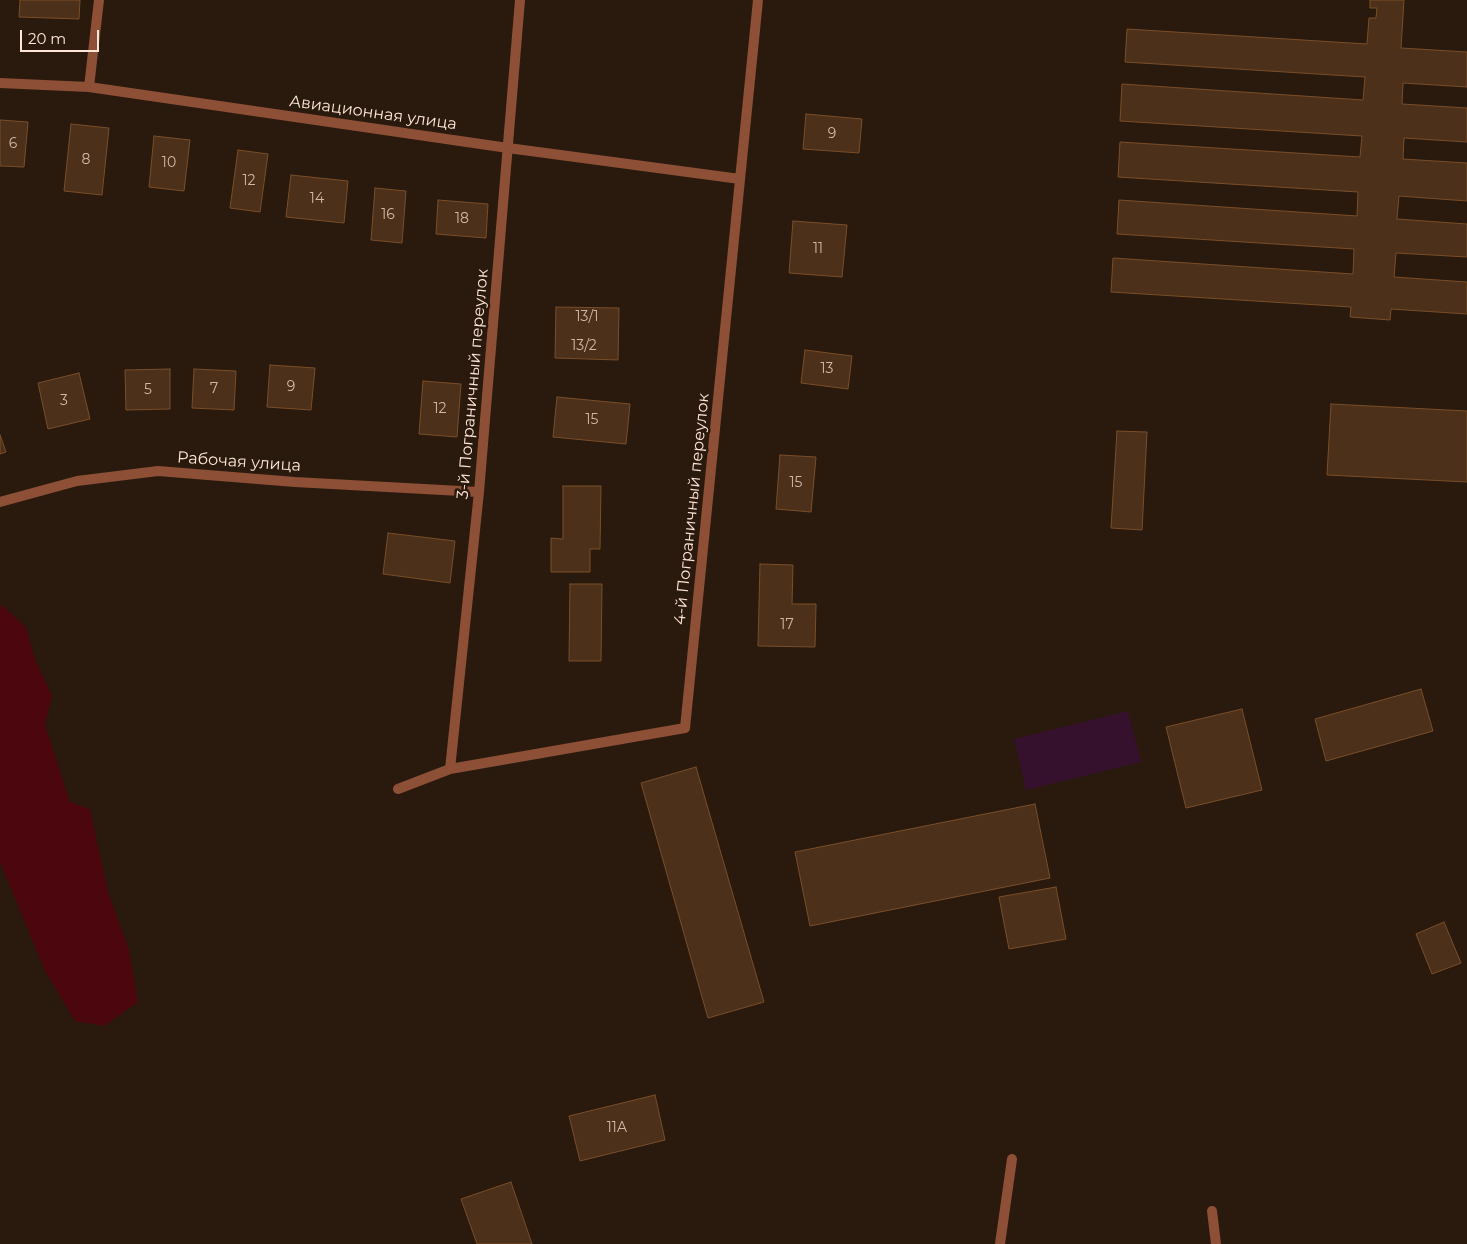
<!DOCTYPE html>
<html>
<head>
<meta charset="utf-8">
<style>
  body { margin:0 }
  #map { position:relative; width:1467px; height:1244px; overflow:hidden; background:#2a1a0e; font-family:Montserrat,sans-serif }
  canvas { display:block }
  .scale { position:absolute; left:20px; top:30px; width:79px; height:22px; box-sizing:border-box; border:2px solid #ffe6d7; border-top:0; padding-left:6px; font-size:15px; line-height:18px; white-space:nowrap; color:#ffe6d7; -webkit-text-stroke:4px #2a1a0e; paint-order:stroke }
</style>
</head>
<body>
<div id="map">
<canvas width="1467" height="1244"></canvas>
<div class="scale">20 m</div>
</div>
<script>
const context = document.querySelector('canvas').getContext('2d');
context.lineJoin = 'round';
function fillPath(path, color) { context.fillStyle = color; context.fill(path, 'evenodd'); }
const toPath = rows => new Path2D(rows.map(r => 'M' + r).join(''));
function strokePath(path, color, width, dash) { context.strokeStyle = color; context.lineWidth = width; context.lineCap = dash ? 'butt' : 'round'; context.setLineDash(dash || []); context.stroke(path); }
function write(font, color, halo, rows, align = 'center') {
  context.font = font + ' Montserrat,sans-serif'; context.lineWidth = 5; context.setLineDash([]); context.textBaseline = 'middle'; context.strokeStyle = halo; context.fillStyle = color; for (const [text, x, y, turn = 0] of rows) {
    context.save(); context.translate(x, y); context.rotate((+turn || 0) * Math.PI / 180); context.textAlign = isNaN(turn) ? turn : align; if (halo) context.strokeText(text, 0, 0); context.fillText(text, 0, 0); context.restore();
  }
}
const green = toPath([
  [1128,711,1141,762,1026,790,1014,739]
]);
const water = toPath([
  [0,606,3,606,26,627,35,659,52,696,45,725,70,802,90,809,108,892,129,950,138,1002,104,1026,75,1021,45,971,0,862]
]);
const building = toPath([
  [20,0,80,0,79,19,19,17,20,0],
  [1370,0,1404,0,1401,48,1467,52,1467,87,1403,83,1402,104,1467,108,1467,142,1404,138,1403,159,1467,163,1467,201,1399,196,1397,219,1467,224,1467,257,1396,253,1394,277,1467,282,1467,314,1391,309,1390,320,1350,317,1351,307,1111,292,1113,258,1353,274,1354,249,1117,234,1119,200,1357,216,1358,192,1118,177,1120,142,1360,157,1362,136,1120,121,1122,84,1363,100,1365,77,1125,62,1127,29,1367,44,1369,18,1376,18,1377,8,1370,8,1370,0],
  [806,114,862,119,859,153,803,149,806,114],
  [0,120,28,122,24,167,0,166,0,120],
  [71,124,109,128,102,195,64,191,71,124],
  [154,136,190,140,184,191,149,187,154,136],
  [238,150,268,154,260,212,230,208,238,150],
  [291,175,348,181,344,223,286,217,291,175],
  [375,188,406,191,402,243,371,240,375,188],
  [438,200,488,204,486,238,436,234,438,200],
  [793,221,847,225,842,277,789,273,793,221],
  [556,307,619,308,618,360,555,358,556,307],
  [805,350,852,356,848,389,801,383,805,350],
  [270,365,315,368,311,410,267,407,270,365],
  [170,369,170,409,126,410,125,370,170,369],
  [194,369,236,371,234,410,192,408,194,369],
  [79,373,90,419,48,429,38,383,79,373],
  [423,381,461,384,457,437,419,434,423,381],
  [557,397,630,404,626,444,553,437,557,397],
  [1331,404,1467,411,1467,482,1327,475,1331,404],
  [1117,431,1147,432,1142,530,1111,528,1117,431],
  [0,435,6,452,0,454,0,435],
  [780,455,816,457,811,512,776,509,780,455],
  [563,486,601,486,600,549,590,549,590,572,551,572,551,538,563,539,563,486],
  [388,533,455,541,450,583,383,574,388,533],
  [760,564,793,565,792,604,816,604,815,647,758,646,760,564],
  [570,584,602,584,601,661,569,661,570,584],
  [1421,689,1433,731,1326,761,1315,719,1421,689],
  [1242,709,1262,790,1186,808,1166,727,1242,709],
  [696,767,764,1002,708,1018,641,783,696,767],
  [1035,804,1050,878,810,926,795,852,1035,804],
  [1056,887,1066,939,1009,949,999,897,1056,887],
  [1444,922,1461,963,1432,974,1416,934,1444,922],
  [655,1095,665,1140,580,1161,569,1116,655,1095],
  [511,1182,532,1244,477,1244,461,1199,511,1182]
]);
const minor = toPath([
  [0,83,89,87,508,148,740,179],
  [89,87,99,0],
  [0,502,77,481,158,471,295,482,479,492],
  [450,769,479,492,520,0],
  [398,789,450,769,685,728,758,0],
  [1212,1211,1216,1244],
  [1000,1244,1012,1159]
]);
const numberNames = [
  ["9",832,134],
  ["6",13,144],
  ["8",86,160],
  ["10",169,163],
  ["12",249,181],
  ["14",317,199],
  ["16",388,215],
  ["18",462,219],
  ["11",818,249],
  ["13/1",587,317],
  ["13/2",584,346],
  ["13",827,369],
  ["9",291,387],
  ["7",214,389],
  ["5",148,390],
  ["3",64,401],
  ["12",440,409],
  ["15",592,420],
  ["15",796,483],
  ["17",787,625],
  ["11А",617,1128]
];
const streetNames = [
  ["Авиационная улица",373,113,8],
  ["3-й Пограничный переулок",473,384,-85],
  ["Рабочая улица",239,462,4],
  ["4-й Пограничный переулок",692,509,-84]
];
fillPath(green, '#35112d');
fillPath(water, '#4b060e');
fillPath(building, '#4d3019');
strokePath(building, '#7a4e29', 1);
strokePath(minor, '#8d4f36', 10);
write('14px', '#d2b8a8', null, numberNames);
write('16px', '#ffe6d7', '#2a1a0e', streetNames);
</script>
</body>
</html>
